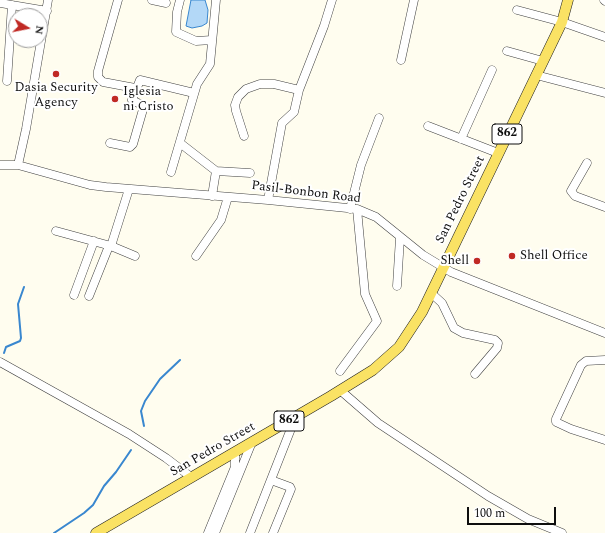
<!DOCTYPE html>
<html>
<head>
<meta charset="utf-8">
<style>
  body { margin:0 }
  #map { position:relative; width:605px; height:533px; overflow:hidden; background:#fffdef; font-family:Spectral,serif }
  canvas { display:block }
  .north { position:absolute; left:8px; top:8px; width:40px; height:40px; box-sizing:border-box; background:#fff; border:1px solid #9f9f9f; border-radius:50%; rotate:100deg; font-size:11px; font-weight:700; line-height:16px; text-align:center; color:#0e0e0e }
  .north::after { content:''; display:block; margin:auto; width:14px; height:18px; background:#c02924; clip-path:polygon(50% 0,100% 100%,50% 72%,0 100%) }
  .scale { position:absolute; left:467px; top:507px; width:89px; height:18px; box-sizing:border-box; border:2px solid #0e0e0e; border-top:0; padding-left:5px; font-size:12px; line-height:14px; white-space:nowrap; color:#0e0e0e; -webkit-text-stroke:3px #fff; paint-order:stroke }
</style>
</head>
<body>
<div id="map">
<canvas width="605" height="533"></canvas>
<div class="north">N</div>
<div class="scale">100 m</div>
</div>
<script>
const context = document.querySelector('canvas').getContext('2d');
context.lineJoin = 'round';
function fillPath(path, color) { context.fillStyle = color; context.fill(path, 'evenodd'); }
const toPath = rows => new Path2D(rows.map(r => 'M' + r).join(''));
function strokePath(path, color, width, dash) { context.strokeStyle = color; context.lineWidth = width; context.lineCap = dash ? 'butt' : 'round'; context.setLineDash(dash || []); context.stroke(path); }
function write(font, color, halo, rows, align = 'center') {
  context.font = font + ' Spectral,serif'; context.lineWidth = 4; context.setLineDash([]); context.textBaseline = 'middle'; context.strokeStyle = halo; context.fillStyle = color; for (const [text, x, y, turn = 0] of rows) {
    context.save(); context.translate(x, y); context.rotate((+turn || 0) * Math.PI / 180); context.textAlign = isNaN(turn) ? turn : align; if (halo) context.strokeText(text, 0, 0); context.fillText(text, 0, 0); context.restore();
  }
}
const water = toPath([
  [191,0,205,0,208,10,207,23,202,26,192,28,186,26,191,0]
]);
const stream = toPath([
  [4,353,6,347,20,341,21,338,18,304,24,287],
  [144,426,141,411,145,401,160,379,180,360],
  [54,533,84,513,93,505,104,486,116,472,131,450]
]);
const minor = toPath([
  [118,0,98,71,98,77,103,82,135,88],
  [152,0,166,3],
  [180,0,177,12,176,32,196,41,212,40],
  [604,0,605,1],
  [0,3,47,11],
  [517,10,562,22,605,37],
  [507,51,543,61],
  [401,60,414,0],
  [536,75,605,93],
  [7,81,12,5],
  [428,126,498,153],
  [244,136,236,111,235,105,238,97,246,89,260,84,274,84,299,90,324,26,332,0],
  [461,139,492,70],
  [110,143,130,147,133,144,144,106,132,100,140,80,194,93],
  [180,143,216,171,212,196],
  [587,163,571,191,575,196,605,207],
  [0,165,18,165,90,185,106,187,268,200,357,209,376,217,423,255,451,272,605,333],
  [18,165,26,129,48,0],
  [216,171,250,173],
  [171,172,197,84,210,64,216,0],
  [268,200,282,123,294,112,299,90],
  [350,209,361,165,379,118],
  [56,231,111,246,135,256],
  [111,246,129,189],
  [196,256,221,220,228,197],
  [397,286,400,238],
  [431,293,442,303,454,328,463,333,495,340,498,343,497,348,475,374],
  [74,295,94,241],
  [89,296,109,246],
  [605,360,586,361,581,365,556,419,556,422,571,429,605,440],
  [0,362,129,434,166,458,191,477],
  [340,371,377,321,365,294,357,209],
  [340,390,378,423,488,496,528,519,562,533],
  [271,480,290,487,291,489,273,533],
  [208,533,235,467,235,452],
  [215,533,252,442],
  [250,533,296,416]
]);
const major = toPath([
  [96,533,331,396,373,370,399,347,422,312,562,22,568,0]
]);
const markers = [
  [56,74,4,"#c02924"],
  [115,99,4,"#c02924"],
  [512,256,4,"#c02924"],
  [477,261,4,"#c02924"]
];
const shields = [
  [507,134,30],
  [289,421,30]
];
const shieldNames = [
  ["862",507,134],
  ["862",289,421]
];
const poiNames = [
  ["Dasia Security",56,88,"center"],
  ["Agency",56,103,"center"],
  ["Iglesia",123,92],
  ["ni Cristo",123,107],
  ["Shell Office",520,256],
  ["Shell",469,261,"right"]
];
const streetNames = [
  ["Pasil-Bonbon Road",306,193,7],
  ["San Pedro Street",461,200,-64],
  ["San Pedro Street",213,450,-30]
];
fillPath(water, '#b3d8f7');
strokePath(water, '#3987cf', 1);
strokePath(stream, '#3987cf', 2);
strokePath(minor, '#414141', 9);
strokePath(major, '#1f1f1f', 11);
strokePath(minor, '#fff', 8);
strokePath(major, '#fae264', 10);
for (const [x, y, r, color] of markers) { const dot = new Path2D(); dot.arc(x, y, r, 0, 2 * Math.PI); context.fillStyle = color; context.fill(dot); strokePath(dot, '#fff', 1.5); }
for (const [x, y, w] of shields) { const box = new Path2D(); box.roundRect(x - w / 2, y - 10, w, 20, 3); context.fillStyle = '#fff'; context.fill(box); strokePath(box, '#0e0e0e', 1); }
write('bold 12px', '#0e0e0e', null, shieldNames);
write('13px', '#0e0e0e', '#fff', poiNames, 'left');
write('13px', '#0e0e0e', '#fff', streetNames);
</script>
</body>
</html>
